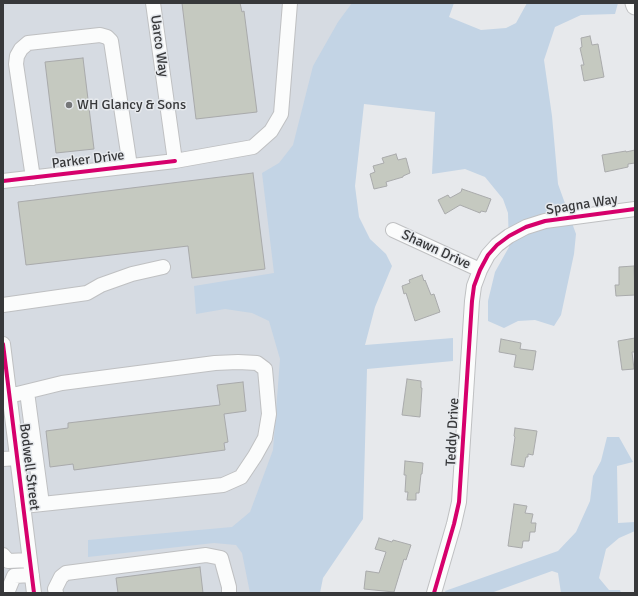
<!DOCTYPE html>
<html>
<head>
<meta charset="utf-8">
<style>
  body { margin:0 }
  #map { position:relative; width:638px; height:596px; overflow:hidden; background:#e7e9ec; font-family:Signika,sans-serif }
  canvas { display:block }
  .frame { position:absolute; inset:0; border:4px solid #37383a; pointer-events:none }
</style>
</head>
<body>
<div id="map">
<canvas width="638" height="596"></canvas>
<div class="frame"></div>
</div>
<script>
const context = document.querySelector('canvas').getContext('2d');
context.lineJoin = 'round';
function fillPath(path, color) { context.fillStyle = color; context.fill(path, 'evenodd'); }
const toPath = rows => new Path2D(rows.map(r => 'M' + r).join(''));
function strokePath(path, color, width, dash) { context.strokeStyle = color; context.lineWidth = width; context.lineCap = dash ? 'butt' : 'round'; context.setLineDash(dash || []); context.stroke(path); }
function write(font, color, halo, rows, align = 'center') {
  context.font = font + ' Signika,sans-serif'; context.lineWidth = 3; context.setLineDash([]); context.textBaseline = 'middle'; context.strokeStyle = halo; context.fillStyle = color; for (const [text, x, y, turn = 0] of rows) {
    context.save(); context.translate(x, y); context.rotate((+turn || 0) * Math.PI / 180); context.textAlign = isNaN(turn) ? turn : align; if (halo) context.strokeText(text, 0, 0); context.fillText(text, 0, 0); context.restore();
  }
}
const built = toPath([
  [3,3,376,3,289,593,3,593]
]);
const green = toPath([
  [352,3,454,3,449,17,481,30,506,28,516,23,527,3,618,3,615,14,581,15,555,27,544,60,552,116,558,184,576,234,574,254,561,315,554,326,535,320,518,321,504,328,488,321,488,301,495,272,509,247,508,213,503,199,485,177,465,169,432,174,435,112,364,104,355,186,359,217,370,239,386,254,392,266,375,307,365,345,453,338,453,361,367,369,363,519,323,578,320,593,250,593,242,553,236,545,214,543,88,557,88,540,232,527,250,512,273,450,280,359,269,321,252,313,225,309,196,314,194,286,274,273,262,173,279,163,293,145,313,66,338,22],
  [607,437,619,437,633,462,617,466,618,523,635,522,635,531,619,538,606,549,599,578,609,590,620,590,621,593,561,593,558,573,552,571,491,593,446,593,445,591,558,551,576,532,590,501,593,476,601,461]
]);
const building = toPath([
  [182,3,240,3,242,12,244,11,257,112,196,119,182,3],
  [590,36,592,45,598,44,604,77,584,81,581,65,584,65,580,48,582,47,581,38,590,36],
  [83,58,94,149,56,153,45,62,83,58],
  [635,150,635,163,628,164,628,167,605,172,602,155,626,151,626,152,635,150],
  [396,154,398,160,406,158,410,173,403,176,403,177,386,182,387,186,374,189,370,174,375,172,373,166,384,163,382,158,396,154],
  [253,173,265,269,192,278,188,246,26,265,18,202,253,173],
  [462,189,491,199,486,212,481,211,480,213,460,205,445,214,438,200,448,195,450,198,461,192,462,189],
  [634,266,635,295,616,296,615,285,619,285,619,267,634,266],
  [422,275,424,281,425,280,431,295,434,294,440,312,415,321,406,293,404,294,402,286,410,283,409,280,422,275],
  [635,338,635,352,632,352,634,369,622,370,618,341,635,338],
  [501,339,521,343,520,349,536,351,533,370,514,367,516,355,499,352,501,339],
  [407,379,421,381,421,388,422,388,420,417,402,415,407,379],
  [243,382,246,411,224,414,228,442,224,443,225,450,74,470,73,464,50,467,46,431,68,428,68,423,220,405,217,385,243,382],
  [515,428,537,431,533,455,528,454,528,457,526,457,524,467,511,465,515,437,514,436,515,428],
  [405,461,423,463,422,474,421,474,419,493,416,493,416,500,407,500,408,492,405,492,406,475,404,475,405,461],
  [514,504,527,506,525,513,533,514,531,523,536,523,535,532,530,532,529,541,523,541,522,548,508,546,514,504],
  [379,538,392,542,393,540,411,545,406,560,404,559,394,592,364,589,366,571,379,573,386,552,375,549,379,538],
  [200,567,203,593,118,593,116,578,200,567]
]);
const minor = toPath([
  [153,3,175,161],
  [33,178,16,64,17,56,21,49,28,43,100,35,107,37,111,41,130,166],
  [3,181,175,161,253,147,271,131,281,114,290,3],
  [393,230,480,270],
  [3,305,87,293,101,285,132,274,163,267],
  [3,344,34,593],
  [27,392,42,504],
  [9,396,62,383,215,363,238,362,257,363,265,369,269,414,265,438,255,456,241,477,223,485,23,506],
  [3,459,17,458],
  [3,555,8,561,30,560],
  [7,593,14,576,32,575],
  [56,593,55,589,61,577,66,573,206,555,221,558,229,587,229,593],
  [434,593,454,524,459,502,472,301,474,286,480,270,488,255,497,245,509,236,526,227,545,221,635,209]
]);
const major = toPath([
  [634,3,635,6]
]);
const cycleway = toPath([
  [3,181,175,161],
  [3,344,34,593],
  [434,593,454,524,459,502,472,301,474,286,480,270,488,255,497,245,509,236,526,227,545,221,635,209]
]);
const markers = [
  [69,105,4,"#757678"]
];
const streetNames = [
  ["Uarco Way",159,46,82],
  ["Parker Drive",88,160,-7],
  ["Spagna Way",582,205,-9],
  ["Shawn Drive",436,250,25],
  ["Teddy Drive",453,432,-87],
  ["Bodwell Street",29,467,83]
];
const poiNames = [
  ["WH Glancy & Sons",77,105]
];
fillPath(built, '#d6dbe2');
fillPath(green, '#c3d4e5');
fillPath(building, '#c5c9c0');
strokePath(building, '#a9aaab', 1);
strokePath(minor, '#bfc0c2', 16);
strokePath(major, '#bfc0c2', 19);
strokePath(minor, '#fbfcfc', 14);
strokePath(major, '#fbfcfc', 17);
strokePath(cycleway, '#d6006c', 4);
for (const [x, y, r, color] of markers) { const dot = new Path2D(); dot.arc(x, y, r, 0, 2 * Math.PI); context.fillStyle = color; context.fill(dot); strokePath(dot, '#e6e9ed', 1.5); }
write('14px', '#37383a', '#e6e9ed', streetNames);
write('14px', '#37383a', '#e6e9ed', poiNames, 'left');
</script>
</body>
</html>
